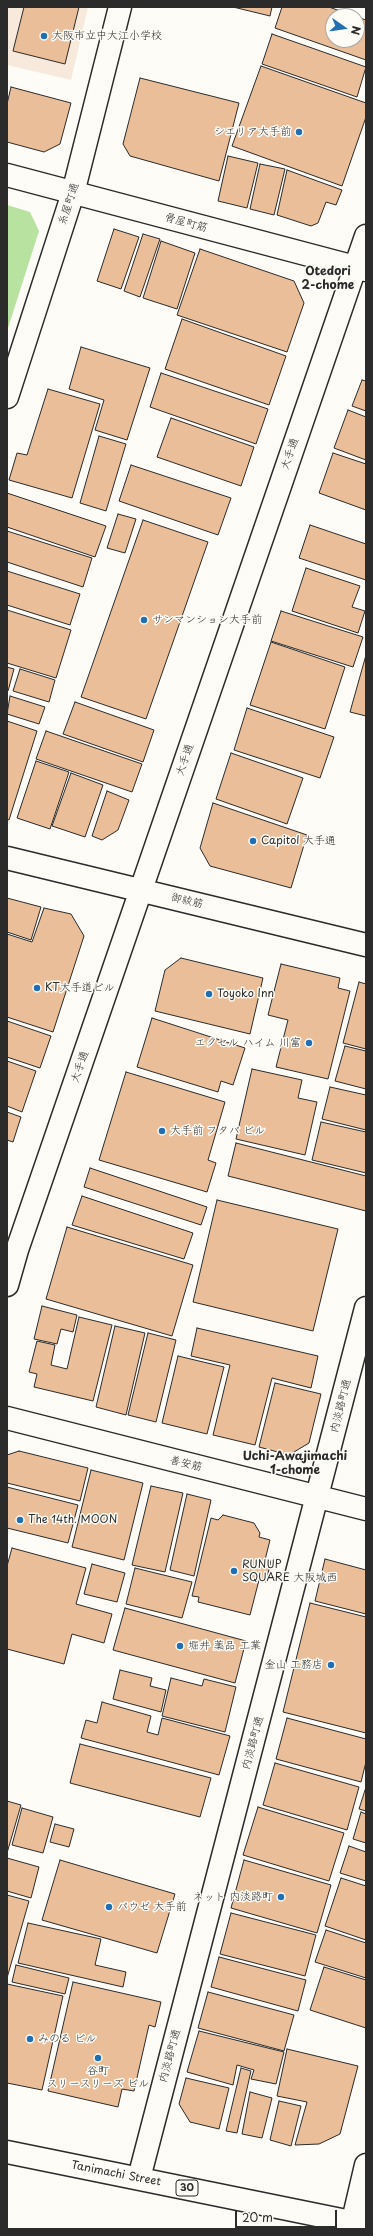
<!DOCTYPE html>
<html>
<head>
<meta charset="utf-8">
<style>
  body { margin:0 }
  #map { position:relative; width:373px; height:2236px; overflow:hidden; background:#fdfcf7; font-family:"Playpen Sans",sans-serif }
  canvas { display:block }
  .frame { position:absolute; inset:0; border:8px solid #2b2b2b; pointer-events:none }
  .north { position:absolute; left:325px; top:8px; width:40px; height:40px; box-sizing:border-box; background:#fdfcf7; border:1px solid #a9a8a5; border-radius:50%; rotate:103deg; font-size:11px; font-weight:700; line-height:16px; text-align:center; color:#2b2b2b }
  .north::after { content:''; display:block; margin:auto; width:14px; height:18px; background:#1f6fb2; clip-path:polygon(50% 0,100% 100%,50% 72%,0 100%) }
  .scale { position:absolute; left:235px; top:2210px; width:102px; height:18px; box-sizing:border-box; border:2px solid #2b2b2b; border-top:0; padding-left:5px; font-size:12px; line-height:14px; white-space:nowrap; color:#2b2b2b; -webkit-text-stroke:3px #fdfcf7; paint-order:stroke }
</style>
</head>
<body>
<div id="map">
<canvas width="373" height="2236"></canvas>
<div class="frame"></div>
<div class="north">N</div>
<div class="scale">20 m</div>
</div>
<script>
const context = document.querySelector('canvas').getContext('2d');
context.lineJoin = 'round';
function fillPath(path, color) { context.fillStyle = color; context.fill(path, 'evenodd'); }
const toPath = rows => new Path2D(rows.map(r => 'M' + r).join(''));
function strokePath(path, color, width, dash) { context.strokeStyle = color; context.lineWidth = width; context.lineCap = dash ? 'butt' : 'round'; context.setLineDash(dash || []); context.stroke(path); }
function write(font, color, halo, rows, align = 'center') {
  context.font = font + ' "Playpen Sans","Klee One",sans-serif'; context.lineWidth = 3; context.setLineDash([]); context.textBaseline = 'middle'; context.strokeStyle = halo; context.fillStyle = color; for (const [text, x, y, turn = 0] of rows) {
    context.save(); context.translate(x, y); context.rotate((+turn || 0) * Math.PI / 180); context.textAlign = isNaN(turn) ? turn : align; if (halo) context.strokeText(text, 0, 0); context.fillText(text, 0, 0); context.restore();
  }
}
const built = toPath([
  [7,7,88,7,71,80,7,65]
]);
const green = toPath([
  [7,205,30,212,39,231,7,331]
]);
const building = toPath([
  [24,7,79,7,65,64,13,51,24,7],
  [233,7,272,7,270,16,233,7],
  [282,7,329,7,354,16,333,16,333,40,357,40,357,17,366,20,366,60,275,28,282,7],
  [272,34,366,67,357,97,262,64,272,34],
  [261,66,366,103,366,117,342,186,232,146,261,66],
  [140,78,239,103,219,181,130,156,123,144,140,78],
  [11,87,71,103,60,144,44,152,7,142,7,104,11,87],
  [228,156,258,163,247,208,218,201,228,156],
  [260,164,285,169,274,215,250,209,260,164],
  [287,170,342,190,336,205,326,202,318,223,311,226,277,215,287,170],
  [114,229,139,237,121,289,97,281,114,229],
  [143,234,160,239,140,297,124,291,143,234],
  [161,241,195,253,177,309,143,298,161,241],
  [200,249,294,281,304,303,287,352,177,315,200,249],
  [182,319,286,356,269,405,165,369,182,319],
  [81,347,150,368,127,440,95,430,104,400,69,389,81,347],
  [161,373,268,409,256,444,150,407,161,373],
  [362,380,366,381,366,411,352,406,362,380],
  [48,389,100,404,72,498,9,480,17,453,27,455,48,389],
  [348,410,366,417,366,460,334,448,348,410],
  [171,418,254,447,241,486,157,457,171,418],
  [99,436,126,444,106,511,80,503,99,436],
  [333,453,366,464,366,510,319,493,333,453],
  [131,465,231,498,218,535,119,501,131,465],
  [7,493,106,526,95,557,7,527,7,493],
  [118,514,136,519,125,553,107,548,118,514],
  [143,520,208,542,146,719,81,697,143,520],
  [310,525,366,544,366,580,299,558,310,525],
  [7,531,92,558,83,587,7,562,7,531],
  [306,568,360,586,352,607,365,611,358,633,292,611,306,568],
  [7,571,80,594,70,625,7,605,7,571],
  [7,610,71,630,56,678,7,663,7,610],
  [281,611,363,637,353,667,271,641,281,611],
  [271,642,345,667,325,729,250,705,271,642],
  [366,655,366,716,350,712,366,655],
  [7,667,14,669,8,691,7,690,7,667],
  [20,669,55,680,49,702,13,691,20,669],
  [10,696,45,707,39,724,7,714,10,696],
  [75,702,154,730,143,762,63,734,75,702],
  [247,708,334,737,320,778,234,750,247,708],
  [7,721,37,731,9,820,7,819,7,721],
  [46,731,142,764,132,792,36,759,46,731],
  [231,753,303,778,287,824,216,799,231,753],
  [36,761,69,772,50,829,17,818,36,761],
  [71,773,103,785,85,837,52,826,71,773],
  [107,791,129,800,118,830,102,840,92,836,107,791],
  [213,803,307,835,291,888,210,866,200,848,213,803],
  [7,898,41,907,31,940,7,932,7,898],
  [44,908,71,914,84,936,53,1032,7,1017,7,934,32,942,44,908],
  [181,958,263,978,250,1034,155,1011,165,970,181,958],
  [281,964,340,978,338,988,350,991,328,1079,276,1067,288,1020,268,1015,281,964],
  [359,982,366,984,366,1049,343,1043,359,982],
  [152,1018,245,1048,233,1085,221,1081,218,1092,137,1067,152,1018],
  [7,1021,51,1036,40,1068,7,1057,7,1021],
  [345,1046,366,1051,366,1089,335,1081,345,1046],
  [7,1061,36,1071,22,1112,7,1106,7,1061],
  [252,1069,302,1080,298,1098,317,1102,305,1155,236,1139,252,1069],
  [126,1072,225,1102,208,1160,216,1163,207,1192,99,1160,126,1072],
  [330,1087,366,1095,366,1130,322,1119,330,1087],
  [7,1112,21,1117,13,1142,7,1140,7,1112],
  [321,1122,366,1132,366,1173,312,1160,321,1122],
  [236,1143,366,1176,366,1211,228,1176,236,1143],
  [90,1168,207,1207,201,1225,84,1187,90,1168],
  [82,1196,193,1233,184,1259,72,1225,82,1196],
  [217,1200,338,1229,313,1331,193,1302,217,1200],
  [67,1227,193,1265,172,1336,46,1299,67,1227],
  [42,1306,77,1315,73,1332,61,1329,57,1344,34,1339,42,1306],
  [79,1317,112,1325,93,1401,34,1387,37,1374,29,1372,37,1341,55,1345,51,1365,67,1369,79,1317],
  [115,1326,145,1333,126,1415,96,1407,115,1326],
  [197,1328,318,1356,311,1388,272,1378,255,1445,213,1435,230,1365,191,1356,197,1328],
  [148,1333,176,1340,156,1422,128,1415,148,1333],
  [178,1356,224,1367,207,1434,162,1423,178,1356],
  [275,1383,321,1394,309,1443,289,1455,259,1447,275,1383],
  [19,1451,88,1468,80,1501,7,1483,7,1455,19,1451],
  [91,1470,143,1483,124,1560,72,1547,91,1470],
  [151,1486,183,1493,165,1572,132,1565,151,1486],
  [7,1487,78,1505,68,1543,7,1528,7,1487],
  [187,1494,211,1500,194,1576,170,1570,187,1494],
  [223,1515,254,1523,260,1533,259,1537,270,1540,265,1560,271,1561,266,1582,259,1580,250,1615,198,1602,199,1597,192,1596,211,1518,218,1520,223,1515],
  [12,1548,86,1568,76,1604,112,1614,104,1643,72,1634,64,1664,7,1649,7,1566,12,1548],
  [325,1559,366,1570,366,1614,315,1601,325,1559],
  [92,1564,125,1573,117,1602,84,1594,92,1564],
  [135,1568,192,1582,182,1618,126,1604,135,1568],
  [310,1603,366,1617,366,1733,283,1712,310,1603],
  [125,1608,246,1641,235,1683,113,1650,125,1608],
  [120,1670,152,1678,150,1686,166,1690,161,1712,113,1699,120,1670],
  [171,1678,202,1686,204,1679,236,1687,225,1732,162,1716,171,1678],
  [102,1702,151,1716,147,1732,158,1735,162,1718,230,1736,219,1775,81,1738,86,1720,97,1723,102,1702],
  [287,1718,366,1739,366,1762,361,1782,276,1759,287,1718],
  [80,1744,211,1778,200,1817,70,1783,80,1744],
  [275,1763,359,1787,347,1830,263,1805,275,1763],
  [366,1787,366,1811,359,1809,366,1787],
  [7,1801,21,1805,7,1853,7,1801],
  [258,1807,344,1833,329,1881,243,1855,258,1807],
  [22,1808,53,1817,43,1853,12,1845,22,1808],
  [361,1812,366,1814,366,1843,353,1839,361,1812],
  [55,1824,74,1829,69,1847,50,1842,55,1824],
  [349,1846,366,1852,366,1881,340,1873,349,1846],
  [7,1858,39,1867,31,1898,7,1891,7,1858],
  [60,1860,175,1894,157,1953,42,1920,60,1860],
  [244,1860,331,1885,317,1933,231,1908,244,1860],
  [341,1878,366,1886,366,1940,325,1926,341,1878],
  [7,1895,29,1901,7,1978,7,1895],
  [231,1913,316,1935,305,1976,220,1954,231,1913],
  [28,1923,101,1939,95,1965,126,1972,123,1987,18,1963,28,1923],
  [326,1930,366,1943,366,1978,315,1962,326,1930],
  [219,1957,306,1980,298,2011,211,1987,219,1957],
  [16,1965,69,1978,65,1994,12,1982,16,1965],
  [324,1967,366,1980,366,2028,310,2010,324,1967],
  [73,1982,161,2002,155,2027,149,2025,134,2091,122,2089,118,2107,48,2091,73,1982],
  [7,1984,63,1996,42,2090,7,2083,7,1984],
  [208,1992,294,2015,284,2051,198,2028,208,1992],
  [199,2031,284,2052,276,2084,251,2079,254,2070,237,2065,233,2085,187,2072,199,2031],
  [287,2049,358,2066,340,2134,319,2144,295,2145,307,2102,277,2096,287,2049],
  [241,2068,251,2071,237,2133,226,2131,241,2068],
  [186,2078,229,2088,219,2129,190,2122,179,2104,186,2078],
  [250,2092,272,2098,262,2138,242,2134,250,2092],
  [279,2101,301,2106,291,2146,270,2140,279,2101]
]);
const street = toPath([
  [7,397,73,193,120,7],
  [7,1418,366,1509],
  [139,2178,366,1308],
  [351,2229,366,2165]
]);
const secondary = toPath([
  [7,175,366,270],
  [7,858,366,945],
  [7,1285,17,1250,366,236]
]);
const primary = toPath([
  [7,2152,366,2225]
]);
const markers = [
  [44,36,4,"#1f6fb2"],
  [299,132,4,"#1f6fb2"],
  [144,620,4,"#1f6fb2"],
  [253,841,4,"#1f6fb2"],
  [37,988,4,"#1f6fb2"],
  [209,994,4,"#1f6fb2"],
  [309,1043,4,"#1f6fb2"],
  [162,1131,4,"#1f6fb2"],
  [20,1520,4,"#1f6fb2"],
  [234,1571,4,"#1f6fb2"],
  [180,1646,4,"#1f6fb2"],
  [331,1665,4,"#1f6fb2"],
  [281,1897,4,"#1f6fb2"],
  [109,1907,4,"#1f6fb2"],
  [30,2039,4,"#1f6fb2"],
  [98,2058,4,"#1f6fb2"]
];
const shields = [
  [187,2188,22]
];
const shieldNames = [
  ["30",187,2188]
];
const poiNames = [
  ["大阪市立中大江小学校",52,36],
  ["シエリア大手前",291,132,"right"],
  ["サンマンション大手前",152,620],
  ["Capitol 大手通",261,841],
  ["KT大手道ビル",45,988],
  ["Toyoko Inn",217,994],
  ["エクセル ハイム 川富",301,1043,"right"],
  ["大手前 フタバ ビル",170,1131],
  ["The 14th. MOON",28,1520],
  ["RUNUP",242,1565],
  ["SQUARE 大阪城西",242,1578],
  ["堀井 薬品 工業",188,1646],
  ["金山 工務店",323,1665,"right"],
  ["ネット 内淡路町",273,1897,"right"],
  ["パウゼ 大手前",117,1907],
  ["みのる ビル",38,2039],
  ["谷町",98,2071,"center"],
  ["スリースリーズ ビル",98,2084,"center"]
];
const streetNames = [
  ["糸屋町通",69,204,-72],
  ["骨屋町筋",186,223,15],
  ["大手通",290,454,-71],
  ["大手通",185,760,-71],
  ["御祓筋",187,901,14],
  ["大手通",80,1067,-71],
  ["内淡路町通",341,1406,-76],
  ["善安筋",186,1464,14],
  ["内淡路町通",253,1743,-75],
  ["内淡路町通",170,2056,-75],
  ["Tanimachi Street",116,2174,11]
];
const neighbourhoodNames = [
  ["Otedori",328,272],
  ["2-chome",328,286],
  ["Uchi-Awajimachi",295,1457],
  ["1-chome",295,1471]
];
fillPath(built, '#f7e9db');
fillPath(green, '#b7e29f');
fillPath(building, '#e9be99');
strokePath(building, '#2b2b2b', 1);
strokePath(street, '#2b2b2b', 25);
strokePath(secondary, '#2b2b2b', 25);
strokePath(primary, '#2b2b2b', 25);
strokePath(street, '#fdfcf7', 22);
strokePath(secondary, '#fdfcf7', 22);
strokePath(primary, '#fdfcf7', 22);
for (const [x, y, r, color] of markers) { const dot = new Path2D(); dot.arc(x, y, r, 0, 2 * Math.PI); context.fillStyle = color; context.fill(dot); strokePath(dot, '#fdfcf7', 1.5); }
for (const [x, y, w] of shields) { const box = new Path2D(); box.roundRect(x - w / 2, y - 8, w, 16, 3); context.fillStyle = '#fdfcf7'; context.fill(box); strokePath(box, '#2b2b2b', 1); }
write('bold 10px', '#2b2b2b', null, shieldNames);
write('11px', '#2b2b2b', '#fdfcf7', poiNames, 'left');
write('11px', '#2b2b2b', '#fdfcf7', streetNames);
write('bold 12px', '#2b2b2b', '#fdfcf7', neighbourhoodNames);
</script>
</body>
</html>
